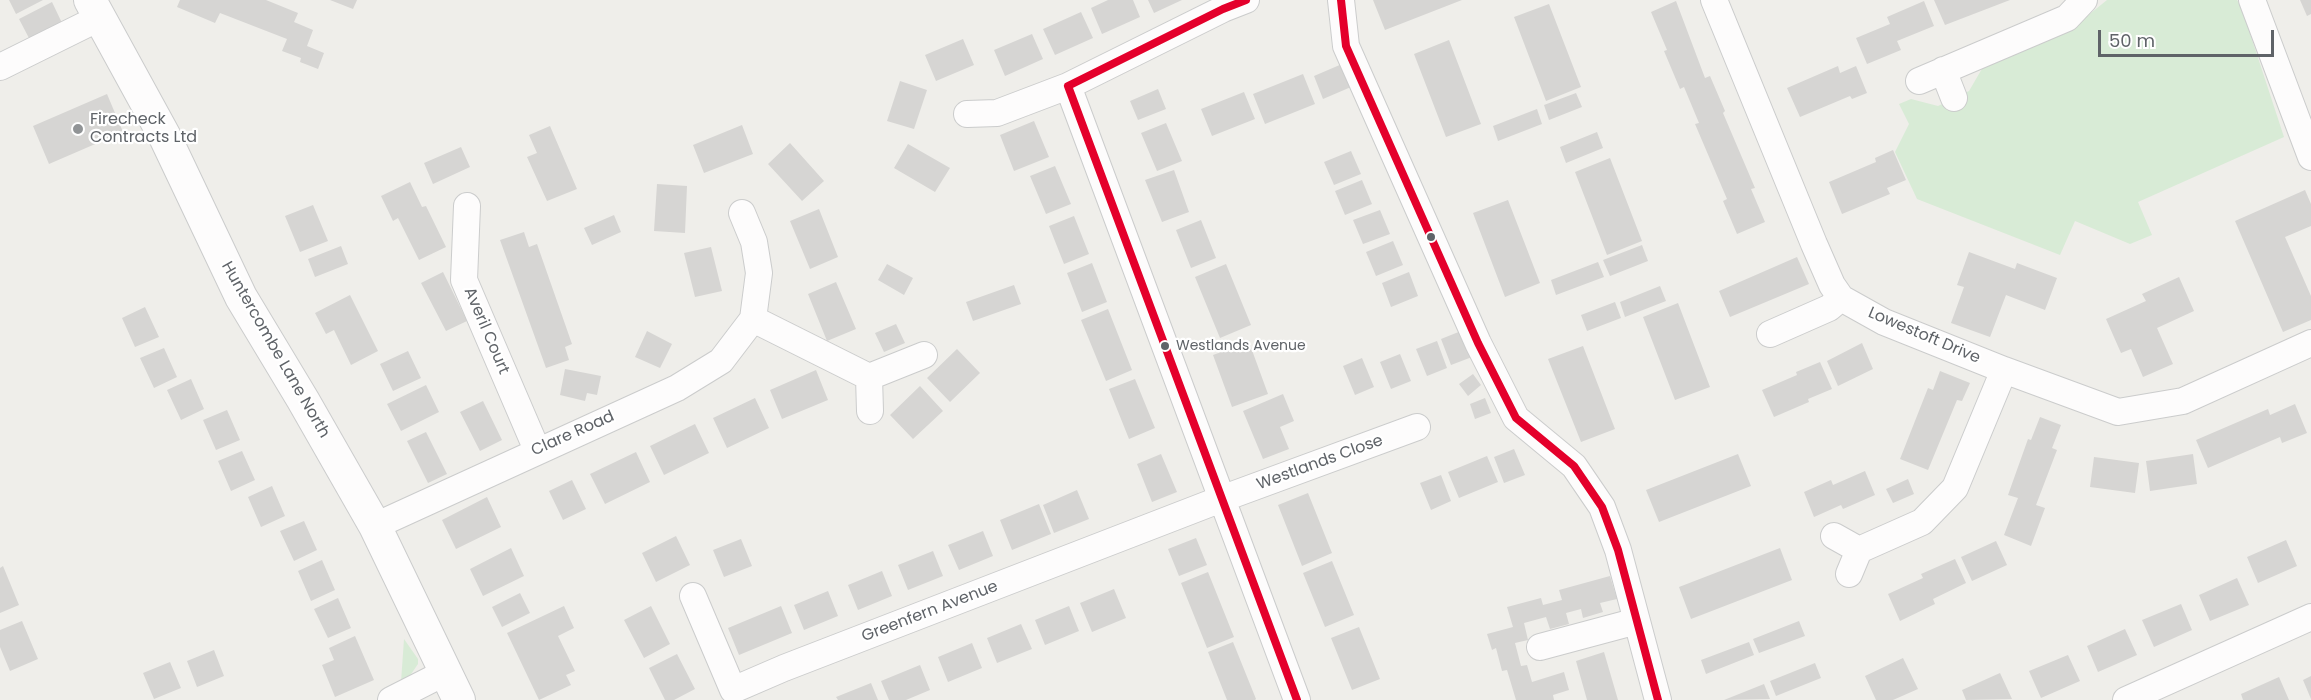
<!DOCTYPE html>
<html>
<head>
<meta charset="utf-8">
<style>
  body { margin:0 }
  #map { position:relative; width:2311px; height:700px; overflow:hidden; background:#efeeea; font-family:Poppins,sans-serif }
  canvas { display:block }
  .scale { position:absolute; left:2098px; top:30px; width:176px; height:27px; box-sizing:border-box; border:3px solid #5f6368; border-top:0; padding-left:8px; font-size:18px; line-height:21px; white-space:nowrap; color:#5f6368; -webkit-text-stroke:4px #fff; paint-order:stroke }
</style>
</head>
<body>
<div id="map">
<canvas width="2311" height="700"></canvas>
<div class="scale">50 m</div>
</div>
<script>
const context = document.querySelector('canvas').getContext('2d');
context.lineJoin = 'round';
function fillPath(path, color) { context.fillStyle = color; context.fill(path, 'evenodd'); }
const toPath = rows => new Path2D(rows.map(r => 'M' + r).join(''));
function strokePath(path, color, width, dash) { context.strokeStyle = color; context.lineWidth = width; context.lineCap = dash ? 'butt' : 'round'; context.setLineDash(dash || []); context.stroke(path); }
function write(font, color, halo, rows, align = 'center') {
  context.font = font + ' Poppins,sans-serif'; context.lineWidth = 4.5; context.setLineDash([]); context.textBaseline = 'middle'; context.strokeStyle = halo; context.fillStyle = color; for (const [text, x, y, turn = 0] of rows) {
    context.save(); context.translate(x, y); context.rotate((+turn || 0) * Math.PI / 180); context.textAlign = isNaN(turn) ? turn : align; if (halo) context.strokeText(text, 0, 0); context.fillText(text, 0, 0); context.restore();
  }
}
const green = toPath([
  [2107,0,2237,0,2241,6,2284,137,2138,202,2152,235,2130,244,2075,221,2060,255,1917,199,1895,152,1909,124,1899,104,1911,99,1938,106,1969,91,1983,67,2071,29],
  [404,639,418,659,418,664,407,680,401,682]
]);
const building = toPath([
  [9,0,43,0,16,14],
  [180,0,266,0,298,13,294,22,313,30,307,46,324,53,318,69,300,62,301,58,282,51,287,39,220,13,215,23,177,7],
  [330,0,357,0,353,9],
  [1108,0,1133,0,1140,17,1102,34,1091,8],
  [1148,0,1182,0,1154,13],
  [1373,0,1462,0,1385,30],
  [1934,0,2010,0,1945,25],
  [2300,0,2311,0,2311,14,2307,16],
  [1676,1,1705,78,1710,76,1725,111,1723,113,1755,188,1751,189,1765,222,1737,234,1723,201,1727,199,1695,124,1699,123,1684,87,1680,89,1664,51,1667,50,1651,12],
  [1924,1,1934,26,1897,41,1901,50,1867,64,1856,38,1890,24,1887,17],
  [52,2,62,23,30,40,19,19],
  [1549,4,1581,87,1546,101,1514,17],
  [1081,12,1093,38,1055,55,1043,29],
  [1032,34,1043,59,1005,76,994,50],
  [963,39,974,65,936,81,925,55],
  [1449,40,1481,124,1446,137,1414,54],
  [1342,64,1351,87,1323,99,1314,76],
  [1838,66,1840,73,1856,66,1867,93,1852,99,1850,96,1800,117,1787,88],
  [1303,74,1315,104,1265,124,1253,94],
  [900,81,927,90,914,129,887,121],
  [1158,89,1166,109,1138,120,1130,101],
  [1244,92,1255,119,1212,136,1201,109],
  [1576,93,1582,107,1549,120,1544,105],
  [107,94,123,132,49,164,33,126],
  [1537,109,1542,124,1498,141,1493,126],
  [1034,121,1049,157,1014,171,1000,135],
  [1166,123,1182,161,1157,171,1141,133],
  [742,125,753,154,704,173,693,145],
  [550,126,577,189,547,201,527,157,537,153,529,135],
  [1597,132,1603,148,1566,163,1560,147],
  [790,143,824,181,802,201,768,164],
  [908,144,950,168,935,192,894,168],
  [461,147,470,167,433,184,424,163],
  [1893,150,1906,180,1887,188,1890,194,1842,214,1829,182,1876,162,1875,158],
  [1351,151,1361,174,1334,185,1324,162],
  [1610,158,1642,241,1607,255,1575,172],
  [1055,166,1071,204,1046,214,1030,176],
  [1174,170,1189,212,1162,222,1145,180],
  [1362,180,1372,204,1345,215,1335,191],
  [410,182,422,207,426,206,446,247,419,260,398,218,393,221,381,196],
  [657,184,687,186,685,233,654,231],
  [2305,190,2311,204,2311,226,2285,237,2311,296,2311,320,2283,332,2235,221],
  [1508,200,1540,283,1505,297,1473,213],
  [313,205,328,241,300,252,285,216],
  [819,209,838,257,810,269,790,221],
  [1380,210,1390,234,1363,244,1353,220],
  [614,215,621,232,592,245,584,228],
  [1074,216,1089,254,1064,264,1049,226],
  [1201,220,1216,258,1191,268,1176,230],
  [524,232,529,247,537,244,572,344,565,347,569,360,546,368,500,240],
  [1393,241,1403,265,1376,276,1366,252],
  [1642,245,1648,261,1610,276,1603,260],
  [341,246,348,264,315,277,308,259],
  [711,247,722,291,695,297,684,253],
  [1969,252,2015,269,2017,263,2057,278,2045,310,2006,295,1990,337,1951,323,1964,287,1957,285],
  [1797,257,1809,284,1730,317,1719,291],
  [1598,262,1604,277,1556,295,1551,280],
  [1092,263,1107,302,1082,312,1067,273],
  [887,264,913,278,904,295,878,280],
  [1226,264,1251,325,1220,338,1195,277],
  [443,272,467,321,446,331,421,283],
  [1409,272,1418,296,1391,307,1382,283],
  [2179,277,2194,311,2157,328,2173,364,2143,377,2131,349,2121,353,2106,319,2146,301,2142,294],
  [836,282,856,329,827,341,808,294],
  [1014,285,1021,304,973,321,966,302],
  [1660,286,1666,301,1625,317,1620,302],
  [350,295,378,351,351,365,334,330,326,334,315,313],
  [1615,302,1621,318,1587,331,1581,315],
  [1678,303,1710,387,1675,400,1643,317],
  [145,307,159,337,135,347,122,318],
  [1108,309,1132,370,1106,381,1081,320],
  [896,324,905,343,884,352,875,333],
  [647,331,672,344,660,368,635,357],
  [1461,331,1472,357,1451,365,1441,339],
  [1437,341,1447,368,1427,376,1416,349],
  [1249,342,1268,394,1232,407,1213,355],
  [1862,343,1873,369,1838,386,1827,361],
  [1583,346,1615,429,1581,442,1548,359],
  [164,348,177,377,154,388,140,358],
  [957,349,980,373,950,402,927,378],
  [408,351,421,378,393,391,380,364],
  [1400,354,1411,381,1391,389,1380,362],
  [1362,358,1374,387,1355,395,1343,366],
  [1820,362,1832,389,1808,399,1809,402,1774,417,1762,390,1797,375,1796,372],
  [565,369,601,376,597,395,587,393,585,401,560,395],
  [816,370,828,400,782,419,770,390],
  [1940,371,1970,383,1962,401,1957,400,1928,470,1900,459,1928,388,1933,390],
  [1473,374,1481,385,1468,396,1459,384],
  [191,379,204,409,181,420,167,390],
  [1135,379,1155,428,1129,439,1109,389],
  [426,385,439,412,401,431,387,404],
  [920,386,943,411,913,439,890,415],
  [1283,394,1294,421,1280,427,1289,449,1263,459,1243,411],
  [755,398,769,428,727,448,713,418],
  [1485,398,1491,413,1475,419,1470,404],
  [483,401,502,440,480,451,460,412],
  [2295,404,2307,433,2282,443,2280,437,2208,468,2196,440,2268,409,2270,415],
  [227,410,240,440,216,450,203,420],
  [2040,417,2061,425,2052,448,2057,450,2036,505,2045,508,2031,546,2004,535,2018,498,2008,495,2028,439,2031,440],
  [695,424,709,453,664,475,650,446],
  [426,432,447,474,428,483,407,441],
  [1514,449,1525,475,1504,483,1494,457],
  [242,451,255,480,231,491,218,461],
  [636,452,650,482,605,504,590,474],
  [1161,454,1177,492,1152,502,1137,464],
  [1738,454,1751,486,1659,522,1646,490],
  [2193,454,2197,484,2150,491,2146,461],
  [1487,456,1498,482,1459,498,1448,472],
  [2094,457,2139,463,2135,493,2090,487],
  [1865,471,1875,495,1843,509,1841,505,1814,517,1804,492,1831,480,1833,485],
  [1441,475,1451,501,1431,510,1420,483],
  [1908,479,1914,494,1893,503,1886,489],
  [572,480,586,509,563,520,549,491],
  [272,486,285,516,261,527,248,497],
  [1077,490,1089,519,1054,533,1043,505],
  [1308,493,1332,553,1302,566,1278,505],
  [487,497,501,527,456,549,442,520],
  [1039,504,1051,534,1012,550,1000,520],
  [304,521,317,550,294,561,280,531],
  [983,531,993,556,959,570,948,545],
  [676,536,690,565,656,582,642,553],
  [1196,538,1207,565,1179,576,1168,549],
  [741,539,752,566,724,577,713,550],
  [2286,540,2297,566,2258,583,2247,557],
  [1996,541,2007,565,1972,581,1961,557],
  [511,548,524,576,483,596,470,569],
  [1780,548,1792,580,1691,619,1679,587],
  [933,551,943,576,908,590,898,565],
  [1955,559,1966,583,1933,599,1935,604,1900,621,1888,594,1923,578,1921,574],
  [322,560,335,590,311,601,298,571],
  [1332,561,1354,615,1325,627,1303,573],
  [3,566,19,605,0,613,0,568],
  [882,571,892,596,858,610,848,585],
  [1208,572,1234,637,1207,648,1181,583],
  [1610,576,1617,599,1600,603,1603,612,1583,618,1581,609,1566,613,1569,624,1550,629,1546,617,1524,623,1528,640,1515,643,1521,666,1527,665,1532,682,1564,672,1569,690,1553,695,1554,700,1516,700,1507,670,1502,671,1496,648,1492,650,1487,634,1513,627,1507,607,1541,598,1543,605,1562,600,1559,590],
  [2237,578,2249,605,2210,621,2199,595],
  [1114,589,1126,618,1092,632,1080,603],
  [828,591,838,616,804,630,794,605],
  [520,593,530,613,502,627,492,607],
  [338,598,351,628,328,638,314,609],
  [2181,604,2192,630,2154,647,2142,620],
  [564,606,574,628,558,636,575,671,566,675,571,685,539,700,507,633],
  [651,606,670,644,644,658,624,620],
  [781,606,792,633,739,655,728,628],
  [1069,606,1079,631,1045,645,1035,620],
  [22,621,38,659,10,671,0,647,0,630],
  [1799,621,1805,636,1759,653,1753,639],
  [1021,624,1032,649,997,663,987,638],
  [1359,627,1380,679,1352,690,1331,638],
  [2125,629,2137,655,2098,672,2087,646],
  [355,636,374,680,335,697,322,665,334,660,329,648],
  [1233,642,1256,699,1255,700,1227,700,1208,652],
  [1749,642,1754,655,1706,674,1701,660],
  [972,643,982,668,948,682,938,657],
  [214,650,224,676,197,687,187,661],
  [1604,652,1618,700,1587,700,1576,661],
  [677,654,695,689,674,700,665,700,649,668],
  [2068,655,2080,681,2041,698,2029,671],
  [1903,658,1918,689,1893,700,1876,700,1865,676],
  [170,662,181,688,154,699,143,673],
  [1815,663,1821,678,1776,696,1770,681],
  [920,665,930,690,906,700,889,700,881,681],
  [2000,673,2012,699,1966,700,1962,690],
  [2311,676,2311,699,2303,680],
  [2279,677,2289,700,2243,700,2241,694],
  [871,683,878,700,838,700,836,697],
  [1764,684,1770,699,1724,700]
]);
const minor = toPath([
  [1341,0,1346,46,1478,343,1516,418,1574,466,1602,507,1618,550,1658,700],
  [1714,0,1814,244,1832,285,1841,298,1884,322,2004,370,2118,412,2183,401,2311,343],
  [2252,0,2311,157],
  [0,67,99,18],
  [1943,70,1954,98],
  [1919,81,2067,18,2084,0],
  [1068,86,1297,700],
  [967,114,997,113,1068,86,1223,9,1246,0],
  [467,206,464,280,537,450],
  [753,319,869,377],
  [1770,334,1829,308,1841,298],
  [870,411,869,377,924,355],
  [375,526,677,388,721,361,753,319,759,273,754,242,742,213],
  [1834,536,1859,550,1849,574],
  [1859,550,1922,522,1955,488,2004,370],
  [693,596,733,690,784,668,1224,498,1417,427],
  [1540,647,1637,621],
  [391,700,446,672],
  [2126,700,2311,617]
]);
const tertiary = toPath([
  [90,0,165,137,241,297,303,400,375,526,459,700]
]);
const bus1 = toPath([
  [1341,0,1346,46,1478,343,1516,418,1574,466,1602,507,1618,550,1658,700],
  [1068,86,1297,700],
  [1068,86,1223,9,1246,0]
]);
const markers = [
  [78,129,6,"#919496"],
  [1431,237,5,"#5f6368"],
  [1165,346,5,"#5f6368"]
];
const busNames = [
  ["Westlands Avenue",1176,346]
];
const poiNames = [
  ["Firecheck",90,120],
  ["Contracts Ltd",90,138]
];
const streetNames = [
  ["Averil Court",486,331,67],
  ["Lowestoft Drive",1924,336,23],
  ["Huntercombe Lane North",275,350,60],
  ["Clare Road",573,434,-24],
  ["Westlands Close",1320,463,-20],
  ["Greenfern Avenue",930,612,-21]
];
fillPath(green, '#d8ebd6');
fillPath(building, '#d6d5d3');
strokePath(minor, '#cbcccc', 28);
strokePath(tertiary, '#cbcccc', 34);
strokePath(minor, '#fdfcfc', 26);
strokePath(tertiary, '#fdfcfc', 32);
strokePath(bus1, '#e4002b', 8);
for (const [x, y, r, color] of markers) { const dot = new Path2D(); dot.arc(x, y, r, 0, 2 * Math.PI); context.fillStyle = color; context.fill(dot); strokePath(dot, '#fff', 2); }
write('14px', '#5f6368', '#fff', busNames, 'left');
write('16px', '#5f6368', '#fff', poiNames, 'left');
write('16px', '#5f6368', '#fff', streetNames);
</script>
</body>
</html>
